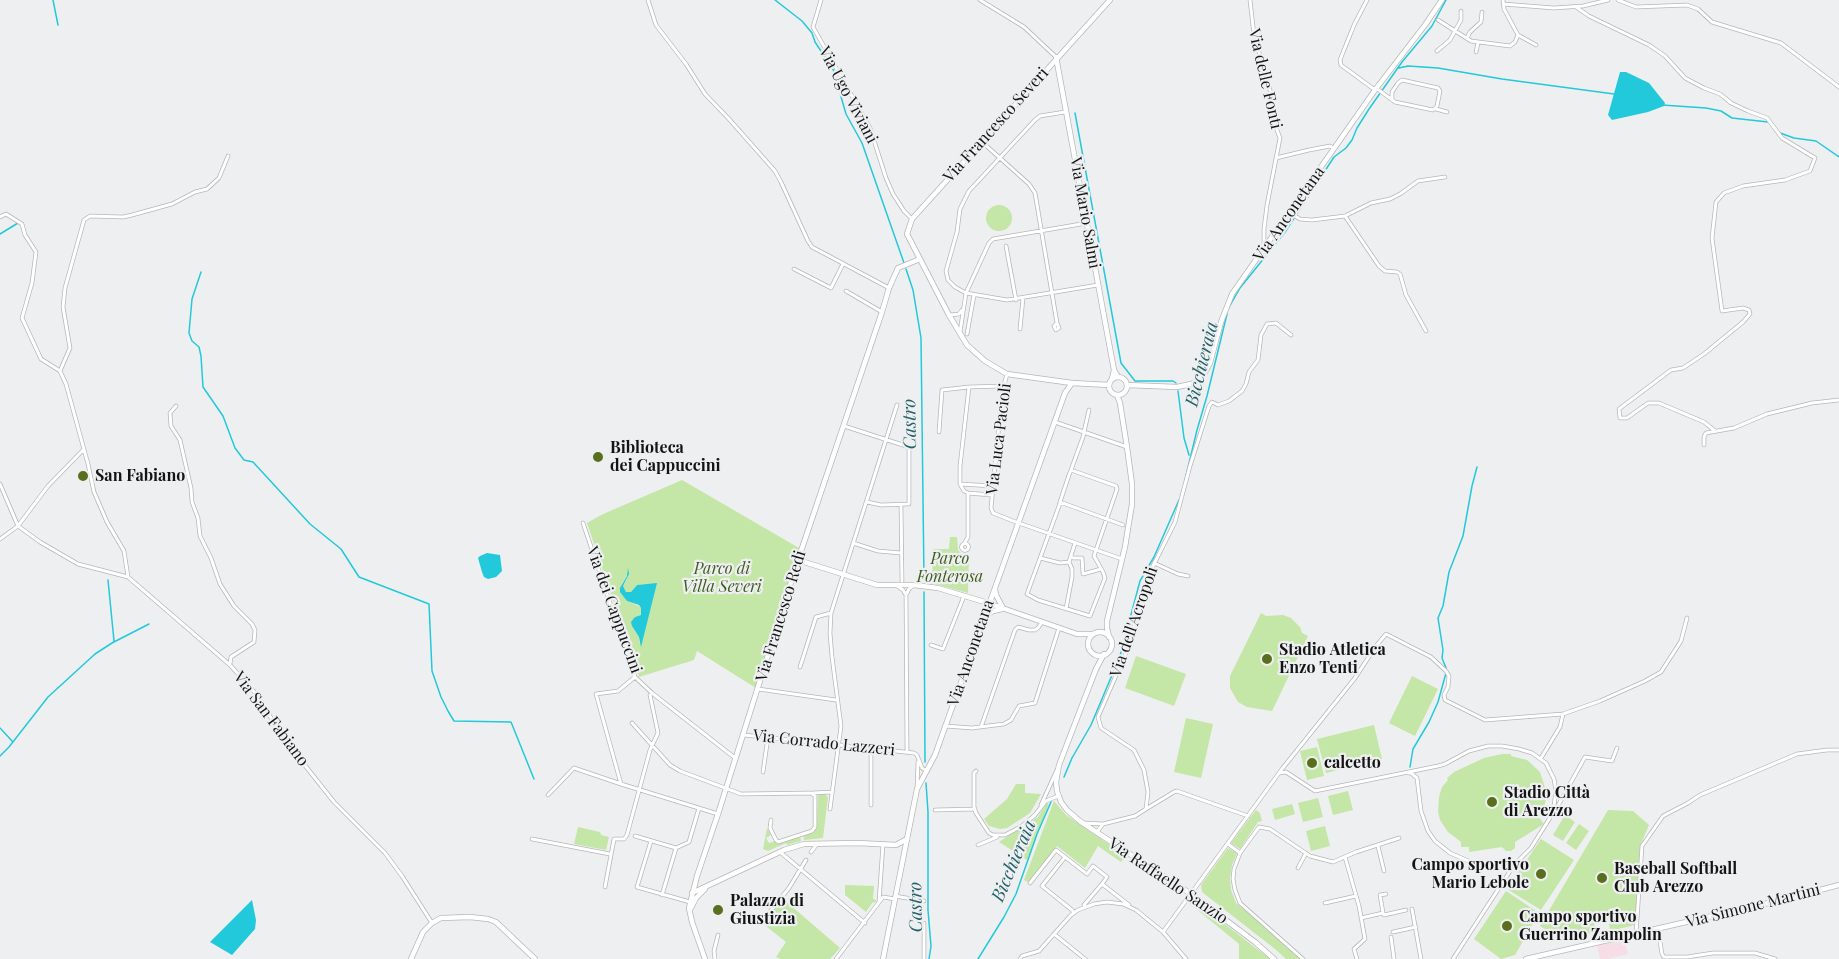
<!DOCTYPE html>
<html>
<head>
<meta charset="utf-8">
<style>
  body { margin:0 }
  canvas { display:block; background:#eeeff0 }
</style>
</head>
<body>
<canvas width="1839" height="959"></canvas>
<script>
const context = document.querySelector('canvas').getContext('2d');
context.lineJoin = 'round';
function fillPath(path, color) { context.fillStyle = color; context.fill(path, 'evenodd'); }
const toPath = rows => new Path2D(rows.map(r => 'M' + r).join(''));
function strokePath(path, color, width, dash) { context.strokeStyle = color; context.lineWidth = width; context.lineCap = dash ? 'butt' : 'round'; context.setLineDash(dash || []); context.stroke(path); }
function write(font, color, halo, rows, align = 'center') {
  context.font = font + ' "Playfair Display",serif'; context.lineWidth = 4.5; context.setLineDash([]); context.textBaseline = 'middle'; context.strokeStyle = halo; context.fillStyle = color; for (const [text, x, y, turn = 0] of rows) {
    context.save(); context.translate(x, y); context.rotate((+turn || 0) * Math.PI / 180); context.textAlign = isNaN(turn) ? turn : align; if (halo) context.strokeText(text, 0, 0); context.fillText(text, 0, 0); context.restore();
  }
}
const commercial = toPath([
  [1624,939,1628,954,1608,959,1600,959,1597,946]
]);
const green = toPath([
  '986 218a13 13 0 1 1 26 0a13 13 0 1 1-26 0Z',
  [682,480,799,548,756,688,697,651,694,660,639,677,587,523,601,515],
  [628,574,626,581,623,586,626,592,631,592,637,585,656,584,640,644,639,637,632,626,635,617,641,615,641,608,639,606,627,601,622,584],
  [950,537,957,537,958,550,963,555,969,555,968,593,932,583,933,549,949,549],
  [1261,613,1266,616,1283,615,1291,618,1300,627,1302,633,1308,636,1272,711,1247,707,1238,702,1230,688,1230,676],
  [1136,656,1186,674,1174,706,1125,688],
  [1412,676,1438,689,1415,736,1389,723],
  [1186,718,1213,724,1201,778,1174,772],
  [1374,725,1382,759,1326,773,1317,739],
  [1317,747,1324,776,1307,780,1300,751],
  [1502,754,1511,754,1511,756,1527,760,1540,772,1547,794,1544,808,1538,816,1544,824,1515,842,1515,848,1511,851,1506,851,1502,847,1469,852,1469,847,1461,847,1461,842,1448,832,1440,820,1438,812,1439,797,1442,787,1448,780,1447,778,1454,772,1484,758],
  [1016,784,1025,784,1025,793,1041,794,1030,813,1007,828,1000,829,989,826,984,819,1007,799],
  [1348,791,1353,810,1333,815,1328,796],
  [818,794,825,794,828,797,823,838,804,840,803,835,813,833,817,826],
  [1318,798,1323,817,1303,822,1298,803],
  [1054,801,1066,815,1126,856,1121,862,1098,846,1085,868,1057,846,1028,882,1024,880],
  [1047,803,1049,804,1027,860,999,842,1038,817],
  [1292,804,1295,814,1275,820,1272,809],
  [1256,810,1260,813,1262,821,1258,822,1240,849,1231,843],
  [1608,810,1633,811,1649,825,1640,846,1635,925,1610,931,1609,922,1594,924,1596,932,1566,939,1560,939,1540,926],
  [1565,815,1575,822,1563,841,1553,835],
  [1579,824,1589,831,1576,850,1566,843],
  [1325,826,1330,846,1311,851,1306,831],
  [578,827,600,832,601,835,609,837,606,850,574,844],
  [767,828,771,835,766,838,769,843,775,841,777,844,800,836,801,841,787,845,786,843,768,851,763,849],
  [1541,839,1574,860,1541,910,1507,889],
  [1228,848,1237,853,1232,865,1230,878,1231,890,1236,903,1296,953,1300,959,1286,959,1275,949,1202,892,1201,885],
  [845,885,874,886,873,899,876,900,876,902,872,903,866,912,845,895],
  [1506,891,1539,913,1515,955,1501,959,1474,939],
  [782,898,840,948,830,959,780,959,776,957,786,942,762,923],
  [1192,900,1195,901,1270,959,1239,959,1239,944,1189,903]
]);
const water = toPath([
  [1620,72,1626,72,1649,83,1665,103,1664,106,1648,112,1612,120,1608,115],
  [487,553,500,555,502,571,496,577,488,579,484,577,482,572,478,558,480,556],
  [628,568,629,574,623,586,626,592,631,592,637,585,657,583,641,647,639,637,632,626,631,622,635,617,641,615,641,608,639,605,627,601,620,592,620,588,627,576],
  [252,900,256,920,255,929,232,955,210,942]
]);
const stream = toPath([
  [53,0,58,25],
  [775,0,802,21,812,33,815,42,833,69,846,114,862,143,904,263],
  [1399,68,1408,66,1438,68,1502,79,1614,94],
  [1662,105,1706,108,1721,111,1732,118,1768,122],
  [1075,113,1121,363,1135,381,1173,381,1176,383],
  [1780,133,1794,138,1816,141,1839,157],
  [0,234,18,223],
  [906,269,913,290,921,338,924,580],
  [201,272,192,299,189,333,192,341,199,347,201,356,203,387,223,416,235,448,244,460,253,462,310,524,341,549,359,577,429,604,432,671,441,697,448,711,454,721,511,722,534,779],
  [1228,309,1240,288,1285,232,1334,157,1346,148,1352,140,1357,128,1369,109,1402,62,1432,26,1446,0],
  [1178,391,1184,438,1189,455],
  [1185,480,1197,430,1207,396,1227,314],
  [108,580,114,641],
  [924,592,925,762],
  [1446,668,1442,658,1443,650,1438,618,1443,606,1449,572,1463,536,1472,486,1477,467],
  [0,728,12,741],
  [0,756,9,747,48,697,95,654,112,643,149,624],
  [1410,767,1413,749,1429,722,1438,702,1446,673],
  [1064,777,1072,758,1091,725,1120,656,1140,581,1154,557,1179,500],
  [926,783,928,812,928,910,931,946,929,959],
  [978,959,1004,917,1016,894,1037,834,1051,802]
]);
const minor = toPath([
  [648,0,656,25,686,64,705,94,729,119,775,171,781,182,808,241,812,247,829,256,889,288],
  [821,0,813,27,870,128,886,178,893,194,904,211,912,219],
  [980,0,1024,27,1056,57],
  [1250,0,1254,35,1270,90,1277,130,1280,138,1267,205,1264,229,1264,246],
  [1367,0,1354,25,1340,60,1341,65,1375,90],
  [1618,0,1636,7,1687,5,1698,9,1712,22,1781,43,1839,87],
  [1503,4,1554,8,1583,6,1608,0],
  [1576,7,1589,16,1649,45,1665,56,1685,78,1704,88,1720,94,1731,103,1748,111,1767,118,1782,138,1815,158,1810,171,1785,180,1743,186,1724,193,1716,202,1712,238,1722,311,1743,308,1749,310,1750,314,1743,322,1704,354,1683,368,1671,370,1619,409,1620,418,1627,418,1648,403,1659,403,1704,422,1715,431],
  [1438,20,1471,41,1510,46,1515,42,1518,35,1504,9,1503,0],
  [1518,35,1536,45],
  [1467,38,1470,32,1481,22,1482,12],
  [1437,51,1450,40,1461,20,1461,11],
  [1476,52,1478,43],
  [1376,88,1395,102,1433,110,1437,106,1440,91,1438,88,1402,80,1398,83,1392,92,1392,99],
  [1436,109,1447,112],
  [1065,112,1040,116,1035,120,969,191,960,209,957,232,946,271,948,280,955,287,966,293,1007,300,1098,285],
  [982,142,1029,184,1035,193,1057,323,1054,326,1056,330,1059,328,1057,323],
  [228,156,219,178,207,189,195,192,172,204,132,215,123,217,90,216,84,220,65,288,63,307,70,348,60,371,66,384,88,464,94,492,107,522,124,551,128,577,230,665,257,695,284,739,334,802,385,853,402,876,432,923],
  [1276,158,1309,150,1330,146,1333,148],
  [1290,213,1300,219,1312,220,1345,216,1371,203,1390,199,1400,194,1418,181,1445,177],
  [1345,216,1379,266,1385,271,1397,272,1400,274,1406,295,1426,331],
  [0,217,6,214,22,224,25,235,36,252,32,283,22,318,41,359,60,371],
  [1006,246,1016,300],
  [794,269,831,288,843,264],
  [846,291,882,312],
  [950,315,959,314,962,310],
  [1020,329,1023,298],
  [960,332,966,293,989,243,993,239,1087,223],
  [967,334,974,295],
  [1007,374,1002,393,991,508,993,513,1013,521,1122,559],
  [969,387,960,466,960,484,964,491,968,493,991,495],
  [176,406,170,413,171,426,180,440,191,488,192,502,198,518,200,536,211,558,220,584,234,606,252,624,255,630,254,642,231,657,230,664],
  [1055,422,1127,447],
  [844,426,909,447,909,504,881,505,867,502],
  [939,432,942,390,969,387,1004,386],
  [1704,445,1704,437,1706,433,1734,428,1767,414,1812,403,1839,400],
  [1071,470,1116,486,1117,489,1094,556,1103,572,1105,578,1090,616,1038,600,1027,594,1059,506,1060,502,1069,475,1071,470,1083,437,1084,432,1089,410],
  [0,484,18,526,40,542,78,564,128,577],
  [960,484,993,486],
  [1060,502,1123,525],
  [901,505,902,581],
  [583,523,635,677,652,693,735,758],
  [0,539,18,526,48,486,84,449],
  [853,543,878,551,901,553],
  '961.5 547a3.5 3.5 0 1 1 7 0a3.5 3.5 0 1 1-7 0Z',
  [964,544,968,537,968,493],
  [1071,556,1073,558,1082,558,1083,574,1101,569],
  [1040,558,1060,563,1069,562,1072,569,1072,577,1066,609],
  [1069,562,1075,543],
  [1154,563,1178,574,1188,576],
  [897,586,903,590,906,595],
  [931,645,943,649,964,596],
  [800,667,816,617,831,613],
  [635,677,618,691,596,694,621,784,718,814],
  [758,689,836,700],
  [632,723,670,765,680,771,741,794,811,793,815,796,815,827,812,831,778,842,776,840,770,828,771,820],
  [945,726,972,728,1004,724,1011,720,1019,706,1035,703,1059,628],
  [981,727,1015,630,1018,627,1029,630,1035,630,1038,628,1042,622],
  [744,735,914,753,917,755,922,768,927,771],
  [907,752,906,595,909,589,913,586],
  [1541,758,1560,727,1563,714,1600,701,1645,681,1661,672,1681,641,1687,618],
  [976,771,974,773,974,807,976,813,989,833,993,835,1005,835,1022,826,1035,815,1046,801,1058,796],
  [763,772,768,737],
  [1279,773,1286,772,1315,791,1438,766,1445,764,1469,751,1488,746,1502,746,1519,749,1532,753,1546,763,1554,779,1556,791,1553,813,1531,848,1514,865,1453,959],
  [1408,773,1411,773,1417,778,1421,811,1428,831,1435,841,1450,853,1473,863,1489,867,1514,865],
  [917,788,918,762],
  [813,793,832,792],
  [548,795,574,768,621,784],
  [871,805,871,748],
  [1041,805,1057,770],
  [830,809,841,726,832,657,830,633,831,613,897,405],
  [1146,809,1174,792,1177,791,1248,816],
  [935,810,975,809],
  [1555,811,1585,757,1612,761,1617,748],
  [1084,823,1103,824],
  [1097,832,1103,824,1135,816,1146,809,1148,792,1144,770,1134,750,1101,728,1098,717,1128,648,1148,576,1175,522,1190,466,1209,406,1212,402,1218,405,1229,401,1242,391,1246,384,1249,372,1258,360,1261,335,1267,324,1276,323,1291,335],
  [635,836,676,848],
  [532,839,610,854],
  [651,841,637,887,690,902],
  [1228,844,1240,853,1234,869,1233,879,1235,890,1240,903,1303,959],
  [978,845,997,837],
  [1378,846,1384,871],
  [780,852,865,923],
  [811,852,817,844],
  [1240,853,1259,827,1270,829,1310,856,1333,862,1356,852,1399,838],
  [1065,857,1042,886,1072,910,1074,913],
  [1345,857,1359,906,1365,939,1354,949,1357,959],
  [1298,868,1306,853],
  [1030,883,1056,850,1087,874,1093,866,1107,877,1102,884,1129,905],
  [605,887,614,839,624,839,627,835,650,750,658,733,650,695,652,693],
  [662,895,676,848,689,842,699,808],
  [895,896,924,901],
  [879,902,883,844],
  [1325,903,1356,896],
  [1084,905,1102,884],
  [1412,909,1421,959],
  [1383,913,1384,915,1406,910],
  [1361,918,1383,913,1380,895,1386,894],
  [764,919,789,888,806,860],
  [924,923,924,959],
  [1658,929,1662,954,1664,957,1687,957,1713,953,1755,953,1775,959],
  [1163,932,1282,769,1355,678,1376,646,1386,634,1431,657,1446,671,1449,676,1448,687,1444,695,1445,700,1485,720,1563,714],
  [1393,932,1416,927],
  [1054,934,1085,959],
  [1636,934,1642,846,1663,816,1688,803,1700,795,1797,754,1827,750,1839,750],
  [1391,937,1394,959],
  [715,959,714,951,718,935],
  [836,959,883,897,895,899],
  [1020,959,1022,956,1039,951,1071,915,1078,910,1094,904,1107,902,1123,904,1136,910,1163,932,1186,959]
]);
const tertiary = toPath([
  [1056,57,1114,370,1118,377],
  [1112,379,1114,370],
  [1072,383,1007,374,985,361,967,345,949,315,907,234,912,219,1110,0],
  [798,560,877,585,914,585,938,588,988,603],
  [692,893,784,850,804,844,858,843,896,845,907,839],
  [691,908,696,898,705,889],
  [705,959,692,922,689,908,697,876,718,814,798,560,882,312,889,288,898,268,920,259],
  [1526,959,1790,898,1839,885]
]);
const secondary = toPath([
  '1109 386a9 9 0 1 1 18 0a9 9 0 1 1-18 0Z',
  [1127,385,1177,387,1191,384,1198,381,1203,376,1210,363,1221,322,1232,294,1375,90,1425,25,1442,0],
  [995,589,996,595,1003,608],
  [988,603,1077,634,1093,634],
  [985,616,993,611,1002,609],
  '1088 644a12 12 0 1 1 24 0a12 12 0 1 1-24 0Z',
  [1109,637,1107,628,1107,621,1125,547,1132,504,1132,484,1127,447,1120,403,1117,395],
  [1104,654,1096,669,1059,765,1056,782,1057,791,1061,802,1067,810,1081,822,1191,894,1255,942,1274,959],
  [411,959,423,932,432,923,441,918,470,917,488,919,496,922,535,959],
  [883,959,917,789,935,755,1065,393,1072,383,1109,385]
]);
const markers = [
  [598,457,6,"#5a6f1e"],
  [83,476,6,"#5a6f1e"],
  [1267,659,6,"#5a6f1e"],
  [1312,763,6,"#5a6f1e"],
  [1492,802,6,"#5a6f1e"],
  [1541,874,6,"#5a6f1e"],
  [1602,878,6,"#5a6f1e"],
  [718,910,6,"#5a6f1e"],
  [1507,926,6,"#5a6f1e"]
];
const streetNames = [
  ["Via delle Fonti",1265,79,77],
  ["Via Ugo Viviani",848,95,62],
  ["Via Francesco Severi",996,125,-48],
  ["Via Mario Salmi",1085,213,80],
  ["Via Anconetana",1289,214,-55],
  ["Via Luca Pacioli",999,439,-83],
  ["Via dei Cappuccini",614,610,70],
  ["Via Francesco Redi",781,616,-73],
  ["Via dell'Acropoli",1134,622,-71],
  ["Via Anconetana",971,653,-71],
  ["Via San Fabiano",271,719,53],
  ["Via Corrado Lazzeri",824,743,6],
  ["Via Raffaello Sanzio",1168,881,34],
  ["Via Simone Martini",1753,906,-14]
];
const poiNames = [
  ["Biblioteca",610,448],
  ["dei Cappuccini",610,466],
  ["San Fabiano",95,476],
  ["Stadio Atletica",1279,650],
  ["Enzo Tenti",1279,668],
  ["calcetto",1324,763],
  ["Stadio Città",1504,793],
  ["di Arezzo",1504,811],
  ["Campo sportivo",1529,865,"right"],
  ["Mario Lebole",1529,883,"right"],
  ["Baseball Softball",1614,869],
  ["Club Arezzo",1614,887],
  ["Palazzo di",730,901],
  ["Giustizia",730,919],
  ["Campo sportivo",1519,917],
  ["Guerrino Zampolin",1519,935]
];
const parkNames = [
  ["Parco",950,559],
  ["Fonterosa",950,577],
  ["Parco di",722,569],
  ["Villa Severi",722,587]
];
const waterNames = [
  ["Bicchieraia",1202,364,-76],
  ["Castro",910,424,-91],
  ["Bicchieraia",1014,861,-67],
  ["Castro",916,907,-91]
];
fillPath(commercial, '#f6dde6');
fillPath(green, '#c4e6a7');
fillPath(water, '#22c9db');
strokePath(stream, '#22c9db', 1.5);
strokePath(minor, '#b7b7b9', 4.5);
strokePath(tertiary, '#b7b7b9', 6);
strokePath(secondary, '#b7b7b9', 6);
strokePath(minor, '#fff', 3);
strokePath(tertiary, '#fff', 4.5);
strokePath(secondary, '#fff', 4.5);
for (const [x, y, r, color] of markers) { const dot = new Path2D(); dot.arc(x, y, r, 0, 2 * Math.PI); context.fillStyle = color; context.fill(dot); strokePath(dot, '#eeeff0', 2); }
write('16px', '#141415', '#eeeff0', streetNames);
write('bold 16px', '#141415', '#eeeff0', poiNames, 'left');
write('italic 16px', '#405d21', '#eeeff0', parkNames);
write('italic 18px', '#246168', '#eeeff0', waterNames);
</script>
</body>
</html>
